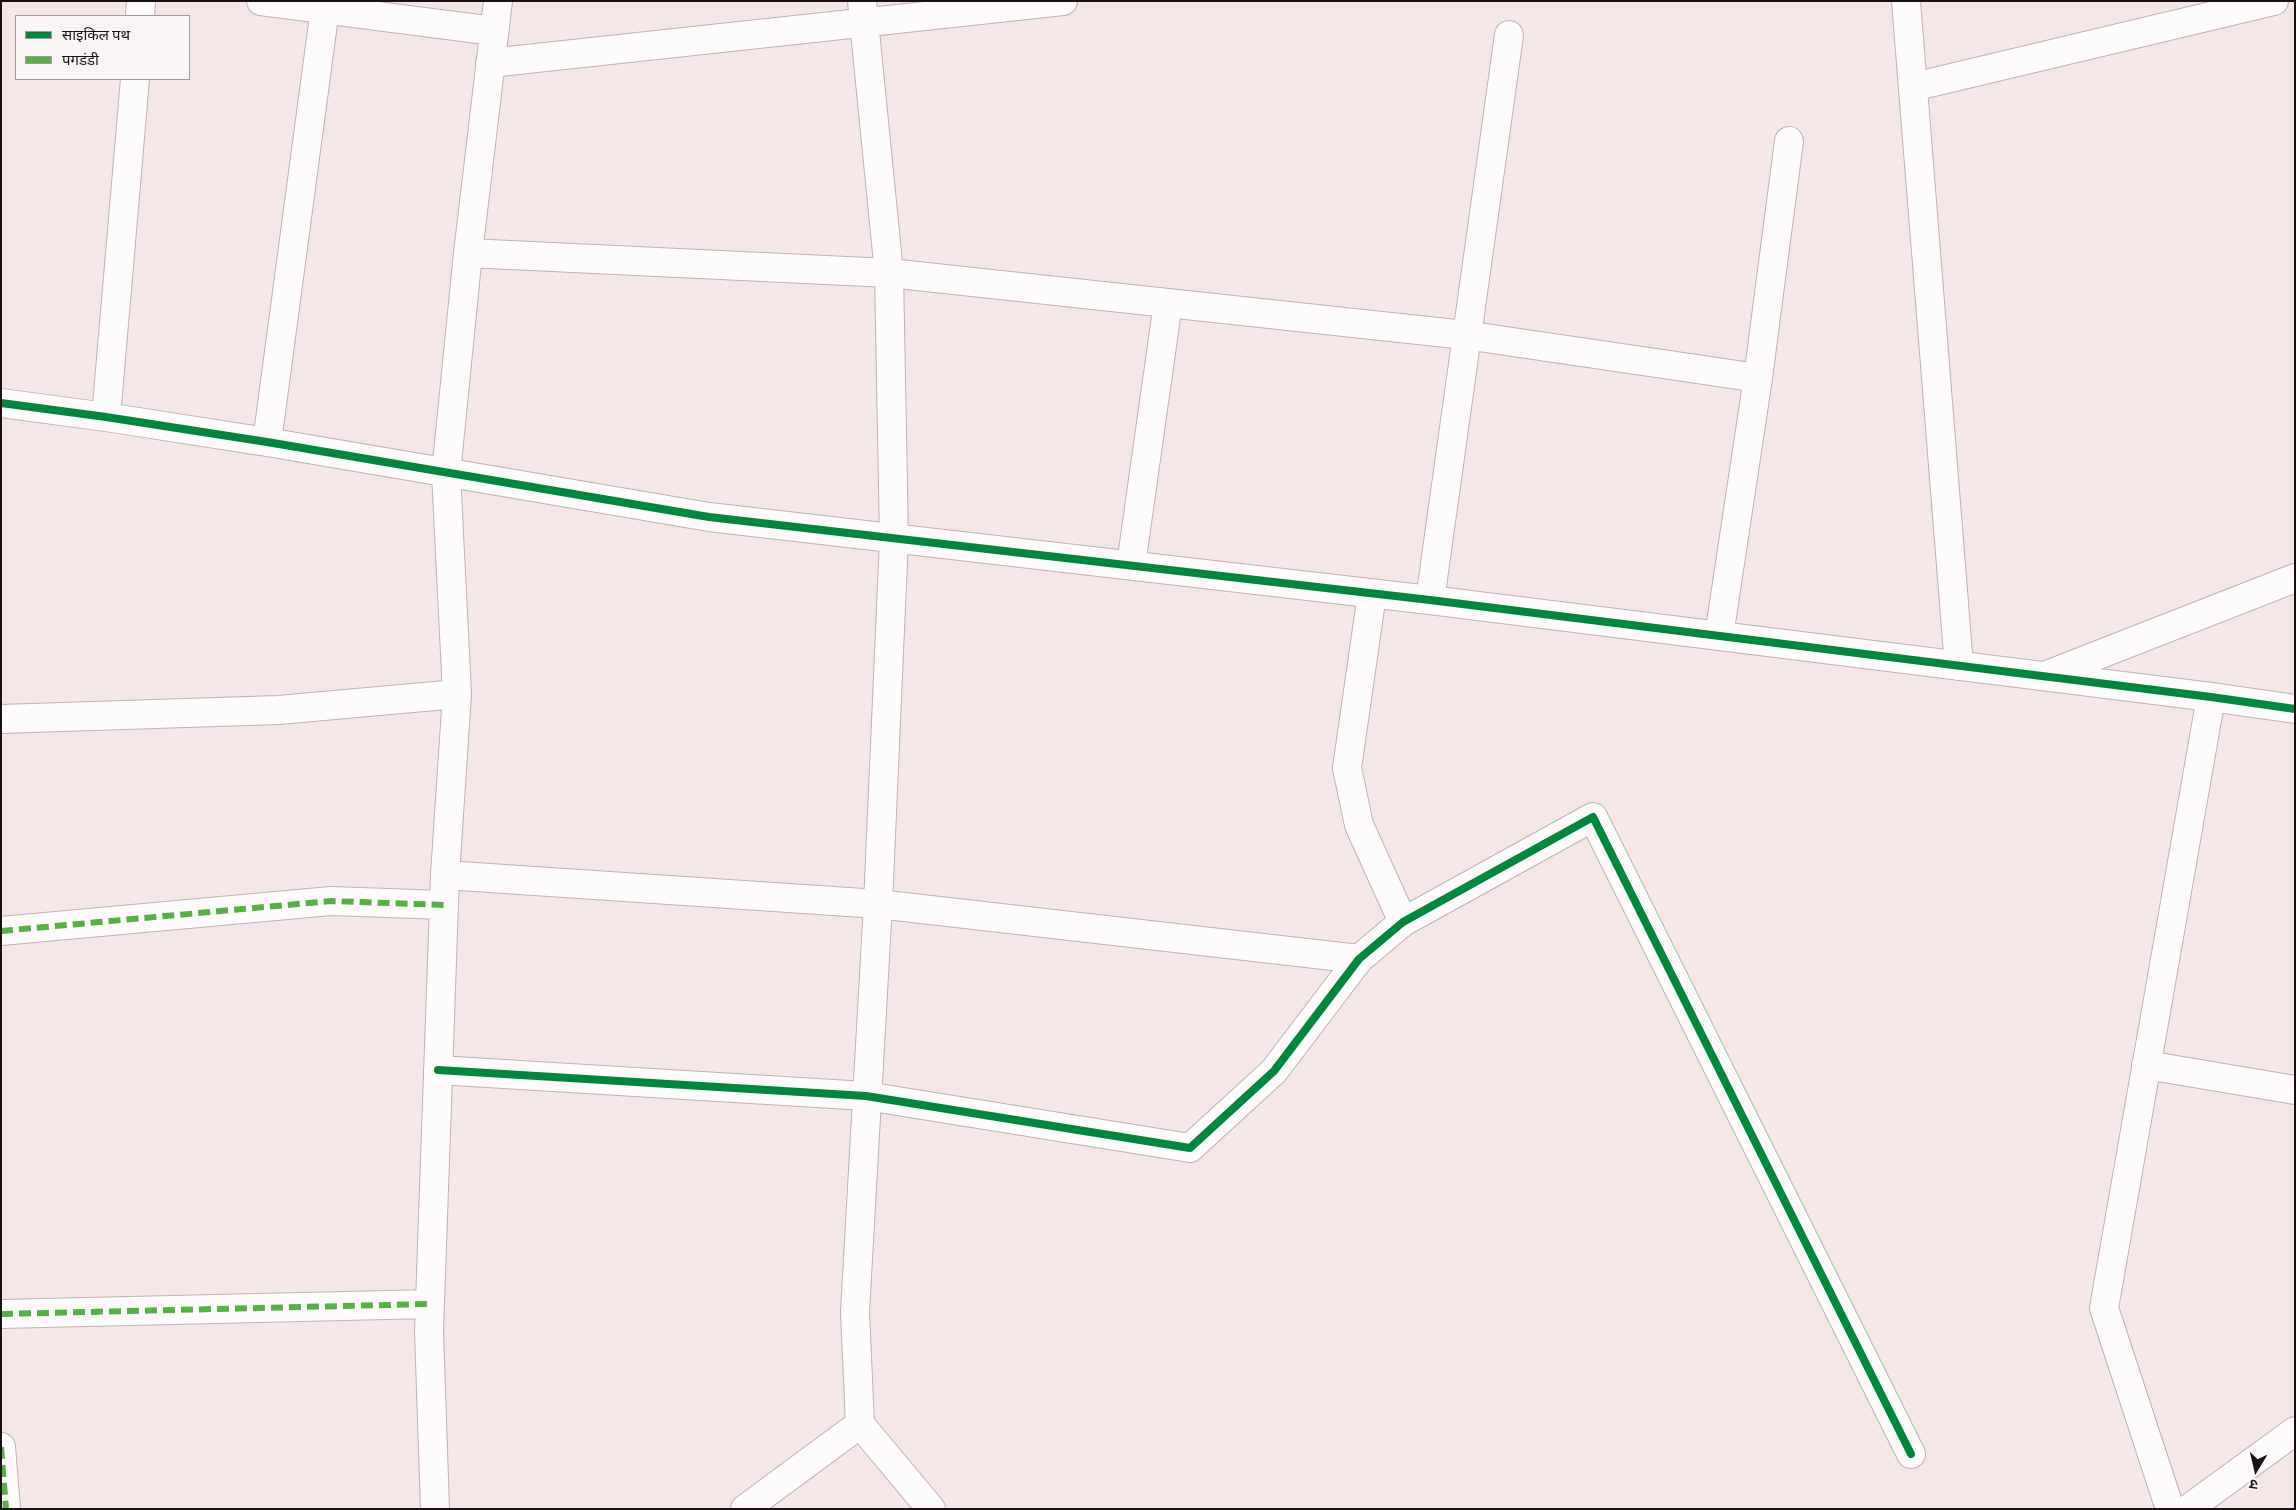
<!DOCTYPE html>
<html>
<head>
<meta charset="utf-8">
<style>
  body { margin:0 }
  #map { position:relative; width:2296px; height:1510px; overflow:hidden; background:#f5e7e8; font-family:Manrope,"Noto Sans Devanagari",sans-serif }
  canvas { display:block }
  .frame { position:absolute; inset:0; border:2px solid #1c1112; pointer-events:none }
  .legend { position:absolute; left:15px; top:15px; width:175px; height:65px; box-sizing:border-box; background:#faf4f4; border:1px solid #a1999a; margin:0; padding:6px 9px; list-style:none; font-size:15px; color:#1c1112 }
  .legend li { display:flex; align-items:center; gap:10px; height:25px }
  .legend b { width:25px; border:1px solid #a1999a }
  .north { position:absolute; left:2231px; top:1445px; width:50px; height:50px; -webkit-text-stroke:4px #faf4f4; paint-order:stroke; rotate:189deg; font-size:14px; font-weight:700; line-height:20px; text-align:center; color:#1c1112 }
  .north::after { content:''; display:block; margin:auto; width:18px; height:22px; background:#1c1112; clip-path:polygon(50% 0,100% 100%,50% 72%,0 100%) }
</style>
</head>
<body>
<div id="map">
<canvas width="2296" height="1510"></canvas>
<div class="frame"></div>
<ul class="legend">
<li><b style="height:6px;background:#00873e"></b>साइकिल पथ</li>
<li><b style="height:6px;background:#55b144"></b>पगडंडी</li>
</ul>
<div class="north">उ</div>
</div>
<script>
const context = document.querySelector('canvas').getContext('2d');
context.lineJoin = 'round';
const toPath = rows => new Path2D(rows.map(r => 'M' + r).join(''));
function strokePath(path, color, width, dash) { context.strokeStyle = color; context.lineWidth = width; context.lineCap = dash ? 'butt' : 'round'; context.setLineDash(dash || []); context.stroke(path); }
const street = toPath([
  [261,1,494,31],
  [862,1,889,273,894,539,878,904,1359,959],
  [1906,1,1959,666],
  [140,16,141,1],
  [490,63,1063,1],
  [1913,87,2274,1],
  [468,253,889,273,1465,335,1758,378],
  [1,403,106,417,267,442,709,517,1430,600,2211,697,2295,709],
  [106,417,135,79],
  [267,442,326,1],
  [1131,565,1168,303],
  [1372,594,1347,768,1359,825,1403,922],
  [1430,600,1509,35],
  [1719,636,1758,378,1789,141],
  [2047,675,2295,578],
  [1,719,279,710,457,694],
  [445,875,878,904,855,1312,860,1424,745,1509],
  [1,931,331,901,444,905],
  [2146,1065,2295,1090],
  [438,1070,866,1096,1190,1148,1274,1071,1359,959,1403,922,1593,817,1911,1454],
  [1,1314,430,1304],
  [860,1424,931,1509],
  [1,1447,6,1509],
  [435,1509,429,1331,445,875,457,694,446,473,468,253,498,1],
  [2170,1509,2104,1308,2211,697],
  [2188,1509,2295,1431]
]);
const quiet = toPath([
  [1,931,331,901,444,905],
  [1,1314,430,1304],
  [1,1447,6,1509]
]);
const cycleway = toPath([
  [1,403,106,417,267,442,709,517,1430,600,2211,697,2295,709],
  [438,1070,866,1096,1190,1148,1274,1071,1359,959,1403,922,1593,817,1911,1454]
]);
strokePath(street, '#bdb1b2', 30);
strokePath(street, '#fefbfc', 28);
strokePath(quiet, '#55b144', 6, [12, 6]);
strokePath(cycleway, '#00873e', 8);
</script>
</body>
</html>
